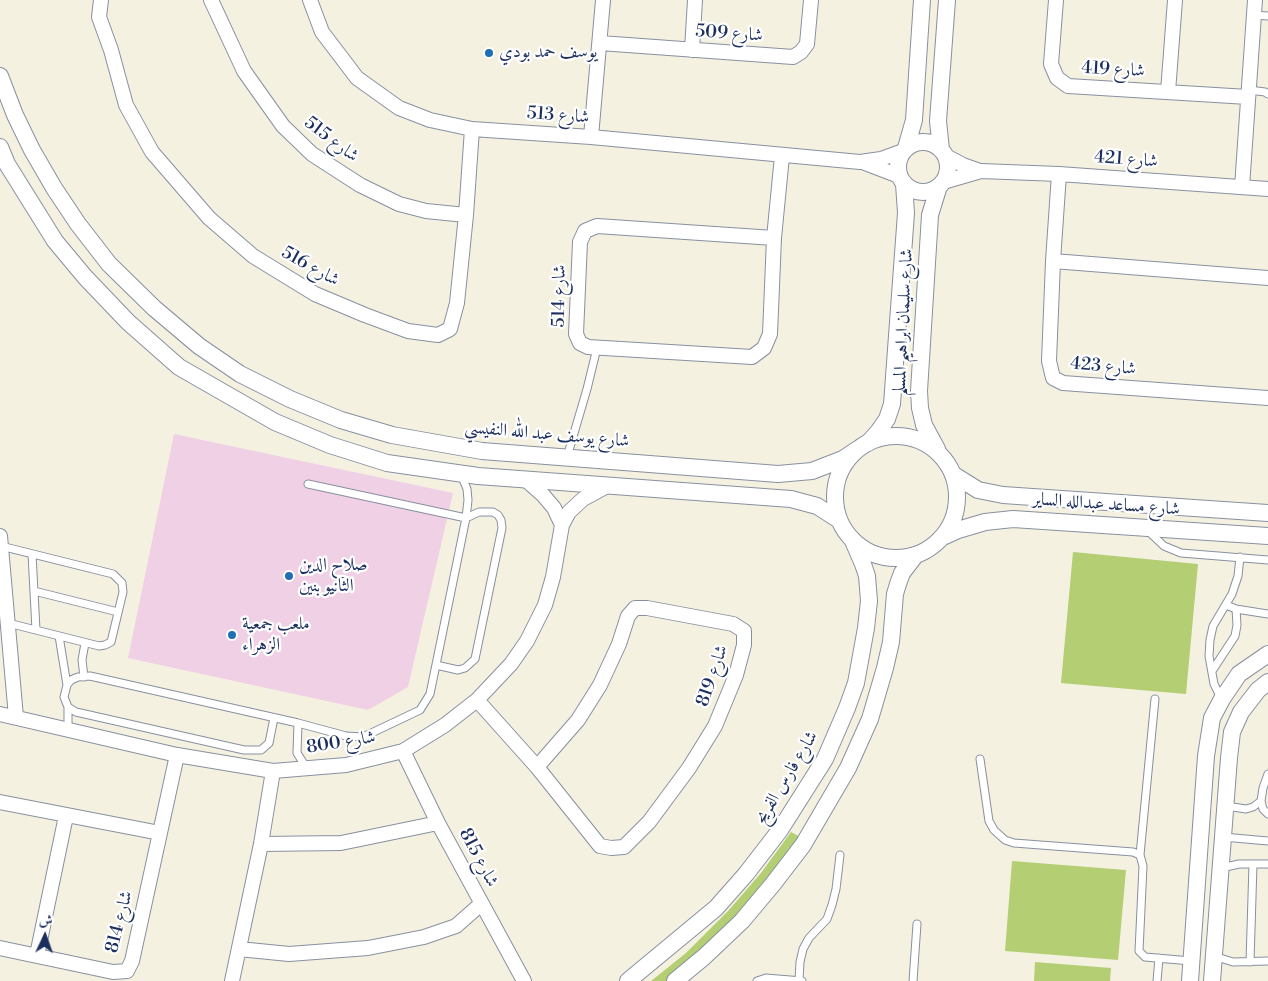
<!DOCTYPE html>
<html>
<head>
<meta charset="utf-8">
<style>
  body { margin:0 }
  #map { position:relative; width:1268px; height:981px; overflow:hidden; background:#f5f1e1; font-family:"Libre Bodoni",Amiri,serif }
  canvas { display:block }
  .north { position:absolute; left:20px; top:911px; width:50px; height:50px; -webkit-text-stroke:4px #fff; paint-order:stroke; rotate:3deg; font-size:14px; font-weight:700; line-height:20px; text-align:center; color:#1b2f5e }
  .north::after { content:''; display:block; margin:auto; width:18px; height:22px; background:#1b2f5e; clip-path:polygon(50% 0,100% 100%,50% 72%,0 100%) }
</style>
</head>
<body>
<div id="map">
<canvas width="1268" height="981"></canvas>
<div class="north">ش</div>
</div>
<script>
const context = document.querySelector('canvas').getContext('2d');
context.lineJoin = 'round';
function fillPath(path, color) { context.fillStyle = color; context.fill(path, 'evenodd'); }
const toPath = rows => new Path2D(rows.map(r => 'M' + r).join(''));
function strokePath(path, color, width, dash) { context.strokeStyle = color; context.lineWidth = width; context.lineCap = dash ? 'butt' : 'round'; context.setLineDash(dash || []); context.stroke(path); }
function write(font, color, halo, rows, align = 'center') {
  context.font = font + ' "Libre Bodoni",Amiri,serif'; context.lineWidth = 4.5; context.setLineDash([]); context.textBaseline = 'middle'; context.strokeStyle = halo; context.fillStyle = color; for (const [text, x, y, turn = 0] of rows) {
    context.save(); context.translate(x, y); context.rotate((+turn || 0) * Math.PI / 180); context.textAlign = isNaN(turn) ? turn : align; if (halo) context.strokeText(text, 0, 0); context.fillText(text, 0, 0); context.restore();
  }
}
const built = toPath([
  [174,434,453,493,408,687,368,710,128,658]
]);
const green = toPath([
  [1073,552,1198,564,1186,694,1061,683],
  [791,832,802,838,771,880,672,981,651,981,686,953,728,911,761,873],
  [1012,861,1126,870,1118,960,1005,951],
  [1035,962,1111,968,1110,981,1034,981]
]);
const service = toPath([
  [1254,15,1268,16],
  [1249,90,1265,92,1268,94],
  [567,457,587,389,597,348],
  [308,484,466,518,479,512,493,512,498,515,501,520,502,528,475,659,465,668,458,670,436,665],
  [1146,529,1164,546,1181,553,1268,560],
  [1,546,113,574,122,583,123,592,111,642,105,645,99,646,8,623],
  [32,554,36,630],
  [34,591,118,612],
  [1226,605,1236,609,1268,614],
  [59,636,67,685],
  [1212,671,1235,636,1237,625,1236,609],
  [84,677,82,660,85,643],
  [1221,698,1214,684,1209,656,1210,640,1213,626,1232,594,1238,576,1240,557],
  [68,707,76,712,244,750,261,750,269,743,274,718],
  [298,723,297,753,304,764,307,767],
  [68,730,68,707,64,697,67,685,71,680,78,677,90,676,298,723,346,736,363,737,420,710,430,694,466,518,468,500,467,489,461,474],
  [980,759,989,821,994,830,1005,840,1014,843,1133,852,1140,855,1143,866,1139,951,1145,957,1191,961],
  [1268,774,1263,788,1261,801,1263,809,1268,814],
  [1226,806,1246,809,1253,807,1261,801],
  [1223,837,1268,841],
  [1140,855,1155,699],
  [1221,868,1239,864,1268,864],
  [1215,955,1220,958,1233,962,1268,961],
  [1250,962,1253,864],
  [757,981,766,978,802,981],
  [799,981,800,962,803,949,809,938,827,919,832,905,836,889,840,855],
  [913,981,917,924],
  [1157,981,1159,958]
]);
const minor = toPath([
  [101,0,99,17,111,50,126,105,152,152,209,218,253,256,315,294,365,315,408,331,438,335,450,329,457,303,466,215,472,129],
  [211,0,244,71,283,126,312,154,360,185,399,204,426,211,466,215],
  [310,0,322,32,357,78,399,108,430,120,472,129,591,137,860,162,881,159,903,151],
  [1056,0,1051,64,1057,78,1068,86,1248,97],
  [600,43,793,57,801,52,807,44,811,0],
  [692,50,695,0],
  [1168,92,1175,0],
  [591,137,603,0],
  [946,156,963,165,980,171],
  [865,163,899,176],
  [1059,174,1053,261,1049,361,1053,378,1063,383,1268,398],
  [943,182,981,171,1059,174,1268,189],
  [1242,187,1255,0],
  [774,238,597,226,585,231,580,242,576,334,580,343,588,347,752,357,764,348,770,334,774,238,782,156],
  [1053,261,1268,278],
  [525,479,543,495,554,508,562,525],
  [0,536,16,717],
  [477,700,537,767,600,846,611,848,624,847,649,822,689,768,715,726,736,675,744,645,744,631,733,624,647,608,635,608,628,616,619,644,600,685,578,720,537,767],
  [0,714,177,755,273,771,346,765,403,751,445,725,477,700,511,664,527,641,545,605,553,577,562,525,569,512,583,499,607,486],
  [403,751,438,823,524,981],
  [0,802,160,833],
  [261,844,341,843,438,823],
  [0,948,113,972,127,971,132,961,177,755],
  [239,949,289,954,368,948,424,937,456,926,481,904],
  [37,955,66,816],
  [232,981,261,844,273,771]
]);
const tertiary = toPath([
  [0,76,15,115,32,150,54,188,78,224,109,264,154,308,199,346,240,374,290,399,341,420,392,435,482,451,778,474,812,471,843,459,858,449],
  '898 167a25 25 0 1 1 50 0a25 25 0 1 1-50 0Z',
  [0,147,7,164,55,241,85,277,128,322,179,367,275,422,330,445,387,463,478,476,791,499,817,506,839,520],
  [906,148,914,120,922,0],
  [941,150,938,121,947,0],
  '835 497a61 61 0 1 1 122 0a61 61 0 1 1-122 0Z',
  [868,443,878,432,887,419,892,404,906,213,904,184],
  [937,449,924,425,920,408,919,391,930,215,939,186],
  [954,475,978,490,1003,495,1268,513],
  [945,536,958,530,985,522,1013,519,1268,536],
  [628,981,716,908,746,874,780,830,825,759,847,708,856,683,866,628,869,601,867,576,863,564,853,541],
  [675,981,704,957,742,921,773,884,803,845,848,768,870,719,885,668,891,642,895,594,898,584,902,573,915,556],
  [1190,981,1206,756,1212,718,1222,699,1239,674,1268,654],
  [1212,981,1229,758,1232,732,1241,712,1258,690,1268,682]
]);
const markers = [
  [489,53,5,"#1f6fb2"],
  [289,576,5,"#1f6fb2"],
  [232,635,5,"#1f6fb2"]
];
const streetNames = [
  ["شارع 509",729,34,4],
  ["شارع 419",1113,70,3],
  ["شارع 513",558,116,4],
  ["شارع 515",331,140,37],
  ["شارع 421",1126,160,4],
  ["شارع 516",310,267,29],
  ["شارع 514",560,296,-89],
  ["شارع سليمان ابراهيم المسلم",904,322,-87],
  ["شارع 423",1103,367,5],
  ["شارع يوسف عبد الله النفيسي",547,435,5],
  ["شارع مساعد عبدالله الساير",1106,505,4],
  ["شارع 819",713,676,-71],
  ["شارع 800",341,743,-9],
  ["شارع فارس الفريح",787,778,-59],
  ["شارع 815",478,858,62],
  ["شارع 814",120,922,-76]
];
const poiNames = [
  ["يوسف حمد بودي",499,53],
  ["صلاح الدين",299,566],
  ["الثانيو بنين",299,587],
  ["ملعب جمعية",242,625],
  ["الزهراء",242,646]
];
fillPath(built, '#f0d0e5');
fillPath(green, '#b4ce73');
strokePath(service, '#8890a0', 9);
strokePath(minor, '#8890a0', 16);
strokePath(tertiary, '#8890a0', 18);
strokePath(service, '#fff', 7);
strokePath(minor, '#fff', 14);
strokePath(tertiary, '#fff', 16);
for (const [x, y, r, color] of markers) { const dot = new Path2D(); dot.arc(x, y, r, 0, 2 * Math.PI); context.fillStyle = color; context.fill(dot); strokePath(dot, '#fff', 2); }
write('18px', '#1b2f5e', '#fff', streetNames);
write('18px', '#1b2f5e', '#fff', poiNames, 'left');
</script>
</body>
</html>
